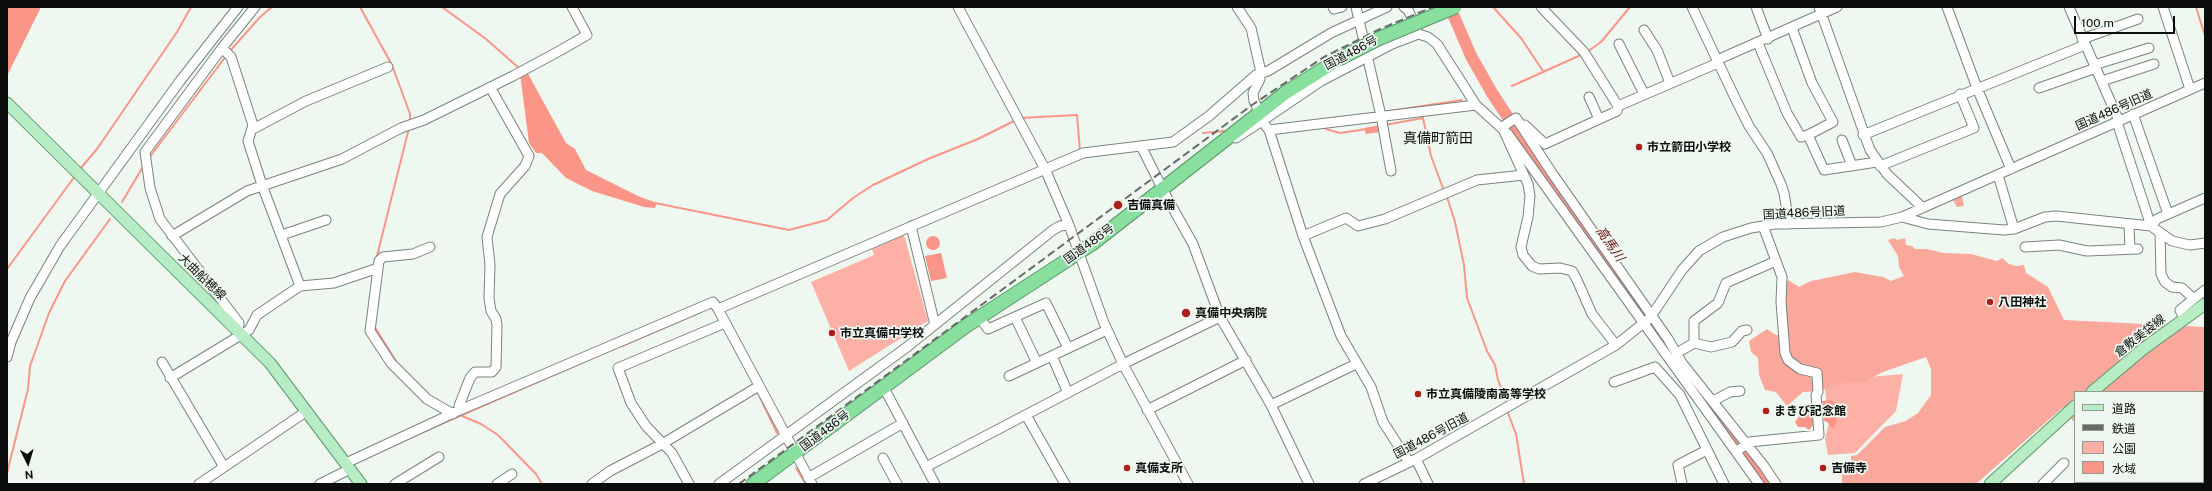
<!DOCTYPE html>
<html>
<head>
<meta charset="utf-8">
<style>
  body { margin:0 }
  #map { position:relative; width:2212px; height:491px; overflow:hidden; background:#eef8f0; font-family:"Public Sans","Noto Sans JP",sans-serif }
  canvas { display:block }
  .frame { position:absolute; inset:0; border:8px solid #0b0e0c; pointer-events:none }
  .legend { position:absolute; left:2074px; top:391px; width:130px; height:92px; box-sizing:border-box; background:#eef8f0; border:1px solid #939a95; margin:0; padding:5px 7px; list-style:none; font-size:12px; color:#0b0e0c }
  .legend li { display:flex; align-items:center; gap:8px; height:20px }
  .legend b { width:20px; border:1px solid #939a95 }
  .north { position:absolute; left:8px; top:443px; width:40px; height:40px; -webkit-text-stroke:3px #eef8f0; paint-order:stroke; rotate:175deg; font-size:11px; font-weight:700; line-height:16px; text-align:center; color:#0b0e0c }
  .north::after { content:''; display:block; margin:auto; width:14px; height:18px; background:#0b0e0c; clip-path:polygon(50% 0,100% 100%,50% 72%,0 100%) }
  .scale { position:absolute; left:2074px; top:16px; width:101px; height:18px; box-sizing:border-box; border:2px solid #0b0e0c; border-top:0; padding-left:5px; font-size:12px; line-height:14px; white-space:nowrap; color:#0b0e0c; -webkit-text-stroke:3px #eef8f0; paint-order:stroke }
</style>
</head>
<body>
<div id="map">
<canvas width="2212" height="491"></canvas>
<div class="frame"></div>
<ul class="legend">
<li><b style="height:5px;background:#b8ecc5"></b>道路</li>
<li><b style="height:5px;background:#666c68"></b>鉄道</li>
<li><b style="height:11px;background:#fdb1a6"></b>公園</li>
<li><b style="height:11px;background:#fb9588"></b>水域</li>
</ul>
<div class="north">N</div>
<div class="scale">100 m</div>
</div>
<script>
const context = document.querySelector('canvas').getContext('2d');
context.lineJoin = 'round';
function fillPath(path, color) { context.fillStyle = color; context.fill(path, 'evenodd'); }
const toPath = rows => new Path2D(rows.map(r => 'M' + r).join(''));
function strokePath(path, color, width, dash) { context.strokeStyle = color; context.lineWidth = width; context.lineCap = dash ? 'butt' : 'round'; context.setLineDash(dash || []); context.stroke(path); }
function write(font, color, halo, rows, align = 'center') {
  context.font = font + ' "Public Sans","Noto Sans JP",sans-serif'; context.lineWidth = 3.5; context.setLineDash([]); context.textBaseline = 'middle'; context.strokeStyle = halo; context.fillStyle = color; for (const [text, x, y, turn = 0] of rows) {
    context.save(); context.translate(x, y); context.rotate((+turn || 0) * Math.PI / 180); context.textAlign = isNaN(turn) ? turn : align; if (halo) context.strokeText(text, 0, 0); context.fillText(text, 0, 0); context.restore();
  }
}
const green = toPath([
  [904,235,928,321,849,371,811,282,874,255,872,249],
  [1903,374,1896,411,1855,453,1828,455,1825,439,1829,423,1824,381]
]);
const forest = toPath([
  [1962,196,1964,206,1957,207,1953,200],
  [1894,238,1897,240,1905,238,1906,245,1912,246,1915,249,1927,249,1943,253,1971,254,1997,261,2002,258,2009,264,2016,266,2024,265,2026,273,2048,287,2064,320,2205,327,2205,484,2126,484,2124,482,2203,482,2203,392,2075,392,2075,423,2062,408,1976,484,1842,484,1842,466,1851,463,1851,456,1857,455,1885,427,1906,421,1918,413,1931,395,1931,369,1926,357,1883,372,1862,383,1842,383,1819,391,1803,392,1787,406,1776,392,1765,390,1759,375,1758,358,1751,352,1749,341,1767,329,1776,335,1786,336,1785,287,1788,280,1799,287,1811,281,1855,272,1883,277,1891,281,1904,276,1899,267,1898,256,1888,240]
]);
const water = toPath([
  [7,7,41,7,7,76],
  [527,72,566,143,575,149,586,170,638,196,657,203,655,208,644,207,592,191,566,178,542,153,536,153,529,143,520,74],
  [1380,125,1381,132,1366,134,1364,128],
  '926 243a7 7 0 1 1 14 0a7 7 0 1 1-14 0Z',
  [941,253,947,278,931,281,925,256],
  [1831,400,1836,404,1836,407,1832,412,1837,421,1833,429,1827,422,1824,421,1825,408,1823,408,1822,401],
  [1812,403,1813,407,1811,408,1814,424,1809,430,1805,427,1798,427,1795,422,1801,413,1802,405]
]);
const stream = toPath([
  [360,7,392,65,410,114,410,122],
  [442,7,486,39,520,69],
  [1493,7,1521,38,1543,71],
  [2196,7,2205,36],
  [230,51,260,17,272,7],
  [1587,52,1601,42,1630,7],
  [1512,86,1583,54],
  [1489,94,1494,93],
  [1383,112,1462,100],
  [1020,118,1077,115,1080,151],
  [1385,125,1423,118,1431,156,1444,191],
  [1323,126,1326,129,1340,133,1367,129],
  [1203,133,1224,131],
  [149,158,226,56],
  [80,169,97,149,177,32,191,7],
  [1447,197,1455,222,1464,265,1467,298,1487,351,1495,365,1498,380,1506,401],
  [122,202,144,165],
  [655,203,789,230,827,220,853,198,873,185,928,159,978,139,1016,120],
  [376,260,409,128],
  [7,269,75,176],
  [372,283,373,274],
  [374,326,396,361],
  [622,346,701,312],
  [757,391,777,433],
  [1508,413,1516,434,1524,484],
  [462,416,481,424,498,435,536,474,542,484],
  [409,438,616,348],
  [796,468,806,484],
  [7,473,28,389,30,366,49,313,65,281,110,219],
  [313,484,318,482]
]);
const river = toPath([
  [1450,7,1471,56,1492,93,1563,201,1671,355],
  [1711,410,1765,484]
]);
const minor = toPath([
  [958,7,1045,169,1069,225,1104,323,1123,364,1188,484],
  [1237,7,1251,28,1260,68,1260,79,1253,93,1254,101,1259,111],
  [1333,7,1334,9,1342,7],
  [1356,7,1381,116,1391,171],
  [1404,7,1408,10,1417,28],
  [1541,7,1584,52,1618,106,1718,63],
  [1692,7,1736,100,1749,126,1767,153,1781,184,1784,193,1789,224],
  [1756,7,1768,39],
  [1819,7,1870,150,1887,174,1923,208],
  [1947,7,1977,88,2011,169],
  [2069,7,2119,121],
  [2163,7,2190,89],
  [1792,28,1812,83,1833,122,1808,135],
  [1644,30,1657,50,1670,83],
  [2082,39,2138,19],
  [1758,43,1787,113,1801,137,1808,135,1824,170,1877,162],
  [1619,44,1644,94],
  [1717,60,1837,7],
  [2094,65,2149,48],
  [2102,81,2154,64],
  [2039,88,2096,68],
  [1589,97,1599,119],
  [2133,114,2168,214],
  [1516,118,1552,173,1668,339,1682,363,1764,466,1776,484],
  [1516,118,1502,127,1528,184,1530,196,1528,217,1521,247,1523,255,1532,266,1539,269,1560,268,1572,271,1577,280,1592,314,1616,345],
  [1262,121,1321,81,1392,44,1418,34,1428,37,1437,44,1476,105,1508,134,1759,484],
  [2117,122,2151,226,2172,241,2190,245,2205,243],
  [1525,125,1545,144,1617,111,1618,106],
  [253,129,306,101,388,67],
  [1269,130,1476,105],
  [1863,135,2085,45],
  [1236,138,1262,121,1269,130,1303,236,1341,336,1371,387,1383,422,1409,462],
  [1842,140,1852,166],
  [1141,146,1166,196,1193,244,1220,317,1271,405,1309,484],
  [1880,166,1974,128,1960,94],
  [1998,175,2014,229],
  [1902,217,1928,224,2004,230,2014,229,2045,217,2056,216,2151,226],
  [2129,225,2130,249],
  [911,226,935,325],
  [2151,226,2157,219,2205,198],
  [2160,233,2161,274,2165,282,2172,287,2182,288,2194,299],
  [282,235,326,220],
  [172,236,247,191,342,159,401,128,424,120,513,76,561,50,587,35,572,7],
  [1303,236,1346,218,1358,226,1385,219,1477,180,1524,175],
  [430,247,413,254,383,257,379,261,370,331,391,363,427,399,453,414],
  [2025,247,2059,245,2087,251,2138,249],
  [300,286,334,283,378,268],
  [718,309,812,484],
  [979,317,988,329,1046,303,1068,348],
  [1015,317,1037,363],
  [2184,318,2180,310,2205,290],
  [238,330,239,323,160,219,150,188,145,152,222,48,255,7],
  [1694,343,1711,347,1732,342,1742,331,1747,330],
  [1682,350,1694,343,1694,321,1718,303,1726,283,1776,261],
  [1052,356,1068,393],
  [7,357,11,342,30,298,60,246,180,81,238,7],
  [162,362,224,467],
  [1009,376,1107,330],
  [170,378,249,330,257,315,300,286,262,185,248,141,253,125,231,57,222,48],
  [1614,382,1655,367,1680,395,1724,484],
  [883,386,935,484],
  [1713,401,1730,392,1740,391],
  [1271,405,1356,364],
  [460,410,713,302,718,309,1083,153,1173,142,1209,116,1256,75,1268,71,1331,33,1387,7],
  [1147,410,1246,360],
  [1026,415,1065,484],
  [1736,452,1749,442,1819,435,1816,395,1818,392,1817,373,1800,369,1788,360,1785,353,1781,302,1782,277,1763,226],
  [883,458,897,484],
  [1416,459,1428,484],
  [346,463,460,410,459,406,470,378,475,372,492,372,496,367,497,325,496,319,491,311,489,298,490,265,487,237,500,194,525,166,529,156,490,87],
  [926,467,1123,364,1220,317],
  [808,478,903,423],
  [199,484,307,411],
  [320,484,350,469],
  [395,484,439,457],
  [497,484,512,474],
  [592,484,610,471,662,444,759,386],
  [689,484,672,453,646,426,631,403,618,368,725,323],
  [719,484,907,347,1053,230,1060,226,1069,225],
  [1364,484,1416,459,1616,345,1650,318,1682,270,1699,251,1723,237,1751,228,1775,224,1881,222,1902,217,2205,83],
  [1682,484,1678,465,1707,450],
  [2043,484,2064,463]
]);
const major = toPath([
  [7,103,270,363,361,484],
  [2092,392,2143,349,2205,304],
  [1990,484,2075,406]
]);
const highway = toPath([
  [753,484,966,326,1092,244,1285,93,1339,59]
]);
const rail = toPath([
  [739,484,1252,105,1324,57,1380,29,1433,7]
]);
const highwayBridge = toPath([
  [1339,59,1378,39,1455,7]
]);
const markers = [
  [1639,147,4,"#af1f1a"],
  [1118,205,5,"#af1f1a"],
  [1990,302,4,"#af1f1a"],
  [1186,313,5,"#af1f1a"],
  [832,333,4,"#af1f1a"],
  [1418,394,4,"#af1f1a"],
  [1766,411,4,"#af1f1a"],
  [1127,468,4,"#af1f1a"],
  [1823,468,4,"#af1f1a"]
];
const streetNames = [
  ["国道486号",1351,53,-28],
  ["国道486号旧道",2114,110,-24],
  ["国道486号旧道",1804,213,-3],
  ["国道486号",1089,244,-36],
  ["大曲船穂線",202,277,44],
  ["倉敷美袋線",2140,336,-38],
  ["国道486号",825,431,-37],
  ["国道486号旧道",1431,436,-28]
];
const poiNames = [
  ["市立箭田小学校",1647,147],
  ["吉備真備",1127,205],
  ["八田神社",1998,302],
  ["真備中央病院",1195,313],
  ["市立真備中学校",840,333],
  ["市立真備陵南高等学校",1426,394],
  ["まきび記念館",1774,411],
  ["真備支所",1135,468],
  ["吉備寺",1831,468]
];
const waterNames = [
  ["高馬川",1610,244,55]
];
const quarterNames = [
  ["真備町箭田",1438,139]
];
fillPath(green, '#fdb1a6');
fillPath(forest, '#faa79c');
fillPath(water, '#fb9588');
strokePath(stream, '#fb9588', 2);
strokePath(river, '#fb9588', 12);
strokePath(minor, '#7a837c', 11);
strokePath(major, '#5d966b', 13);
strokePath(highway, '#5d966b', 15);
strokePath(minor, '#fff', 9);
strokePath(major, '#b8ecc5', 11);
strokePath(highway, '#89df9e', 13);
strokePath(rail, '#666c68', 2, [8, 4]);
strokePath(highwayBridge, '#5d966b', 15, []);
strokePath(highwayBridge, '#89df9e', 13);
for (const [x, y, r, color] of markers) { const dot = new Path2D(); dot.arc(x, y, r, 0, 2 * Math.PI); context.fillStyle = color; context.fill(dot); strokePath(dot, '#eef8f0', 1.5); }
write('12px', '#0b0e0c', '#eef8f0', streetNames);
write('bold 12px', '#0b0e0c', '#eef8f0', poiNames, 'left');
write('italic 13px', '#680d0a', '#eef8f0', waterNames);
write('14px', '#0b0e0c', '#eef8f0', quarterNames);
</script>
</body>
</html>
